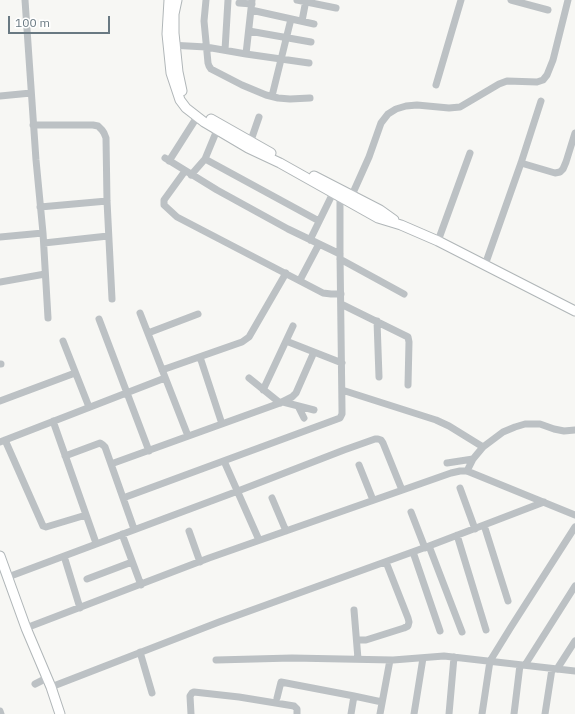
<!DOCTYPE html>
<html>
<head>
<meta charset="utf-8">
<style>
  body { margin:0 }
  #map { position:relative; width:575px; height:714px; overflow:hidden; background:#f7f7f4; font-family:"IBM Plex Sans",sans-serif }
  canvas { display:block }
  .scale { position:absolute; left:8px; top:16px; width:102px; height:18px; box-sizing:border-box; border:2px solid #697982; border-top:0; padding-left:5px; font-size:12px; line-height:14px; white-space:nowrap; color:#697982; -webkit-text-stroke:3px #fff; paint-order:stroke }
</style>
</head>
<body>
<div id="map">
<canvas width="575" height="714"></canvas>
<div class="scale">100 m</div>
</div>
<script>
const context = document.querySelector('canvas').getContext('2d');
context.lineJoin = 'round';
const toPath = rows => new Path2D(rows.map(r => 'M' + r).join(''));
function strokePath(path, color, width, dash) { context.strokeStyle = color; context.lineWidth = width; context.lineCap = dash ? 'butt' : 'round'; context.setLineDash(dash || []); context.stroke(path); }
const minor = toPath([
  [25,0,36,160,43,233,48,318],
  [206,0,204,21,208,63,209,66,211,69,242,85,266,95,278,98,290,99,310,98],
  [297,0,336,8],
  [511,0,548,10],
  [239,3,252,4],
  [251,10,314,24],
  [302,21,306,0],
  [249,31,311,42],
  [170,45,206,47,246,54,309,63],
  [225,50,228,0],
  [246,54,252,0],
  [436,85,461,0],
  [0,96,31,93],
  [272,96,291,19],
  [33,125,93,125,98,126,102,130,104,133,106,138,107,201,112,299],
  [249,146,259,117],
  [165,158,217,190,288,229,340,254],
  [205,159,319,221],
  [169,161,197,117],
  [521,163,555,173,560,172,563,169,566,162,575,133],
  [185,171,164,200,164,205,177,217,323,293,331,294,341,294],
  [191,175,205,159,217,130],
  [352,195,369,157,381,123,388,114,396,109,406,106,417,105,449,108,460,107,499,84,507,81,537,82,543,80,547,75,553,60,568,0],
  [40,207,107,201],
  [0,237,43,233],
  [310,240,333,193],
  [438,241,470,153],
  [44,243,108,236],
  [340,259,404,294],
  [485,265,521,163,541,101],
  [300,280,319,244],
  [0,282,45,274],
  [341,304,408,337,409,342,408,385],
  [140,313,188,436],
  [99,319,149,451],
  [377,321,379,377],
  [148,333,198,314],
  [63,341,89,407],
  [286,341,342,363],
  [200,357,222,424],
  [0,364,1,364],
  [162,370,242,342,249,337,286,273],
  [249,378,280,403],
  [263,390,293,326],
  [342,390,436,420,449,426,483,447],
  [0,401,75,373],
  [283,402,314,410],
  [298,406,304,418],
  [53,421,96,543],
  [5,440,43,526,46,527,86,515],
  [0,442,165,378],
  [65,456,100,443,103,445,105,447,134,529],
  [224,461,259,540],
  [447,463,473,459],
  [111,464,280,403,292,397,296,393,314,352],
  [359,465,373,500],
  [467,471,473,459,483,447,503,432,515,427,525,424,540,424,554,429,564,431,575,430],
  [460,488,475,529],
  [123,498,340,418,342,414,342,409,340,254,340,197],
  [272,498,286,531],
  [411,512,425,548],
  [484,525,508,601],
  [189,531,200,562],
  [122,534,141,585],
  [457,535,486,630],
  [429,546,462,632],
  [413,552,440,631],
  [64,556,80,608],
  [8,577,238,491,344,450,375,439,378,439,381,440,383,443,402,490],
  [87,579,132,562],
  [354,610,358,659],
  [26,628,209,558,451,473,460,471,467,471,575,515],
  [357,640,366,640,404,628,408,626,409,622,408,618,386,562],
  [140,652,152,693],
  [216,660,292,658,393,660,444,656,575,671],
  [525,665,575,586],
  [557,669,575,641],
  [35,684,47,678],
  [51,687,219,622,429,546,544,502],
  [277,698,281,682,354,696,382,702],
  [0,711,1,714],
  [191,714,190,696,192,693,194,692,239,697,294,706,297,709,297,714],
  [351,714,354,696],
  [380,714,390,660],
  [414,714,423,658],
  [449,714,454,657],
  [482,714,490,661,511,627,575,527],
  [514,714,520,665],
  [545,714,552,669]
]);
const major = toPath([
  [169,0,167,34,171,73,180,100,186,108,204,122,248,148,280,163,378,218,401,225,438,241,575,311],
  [177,0,174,14,174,33,178,72,182,91],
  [211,119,271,153],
  [314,176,380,210,394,220],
  [0,556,26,628,51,687,60,714]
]);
strokePath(major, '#b0b6b8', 11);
strokePath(minor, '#bcc1c4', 7);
strokePath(major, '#fff', 9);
</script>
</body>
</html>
